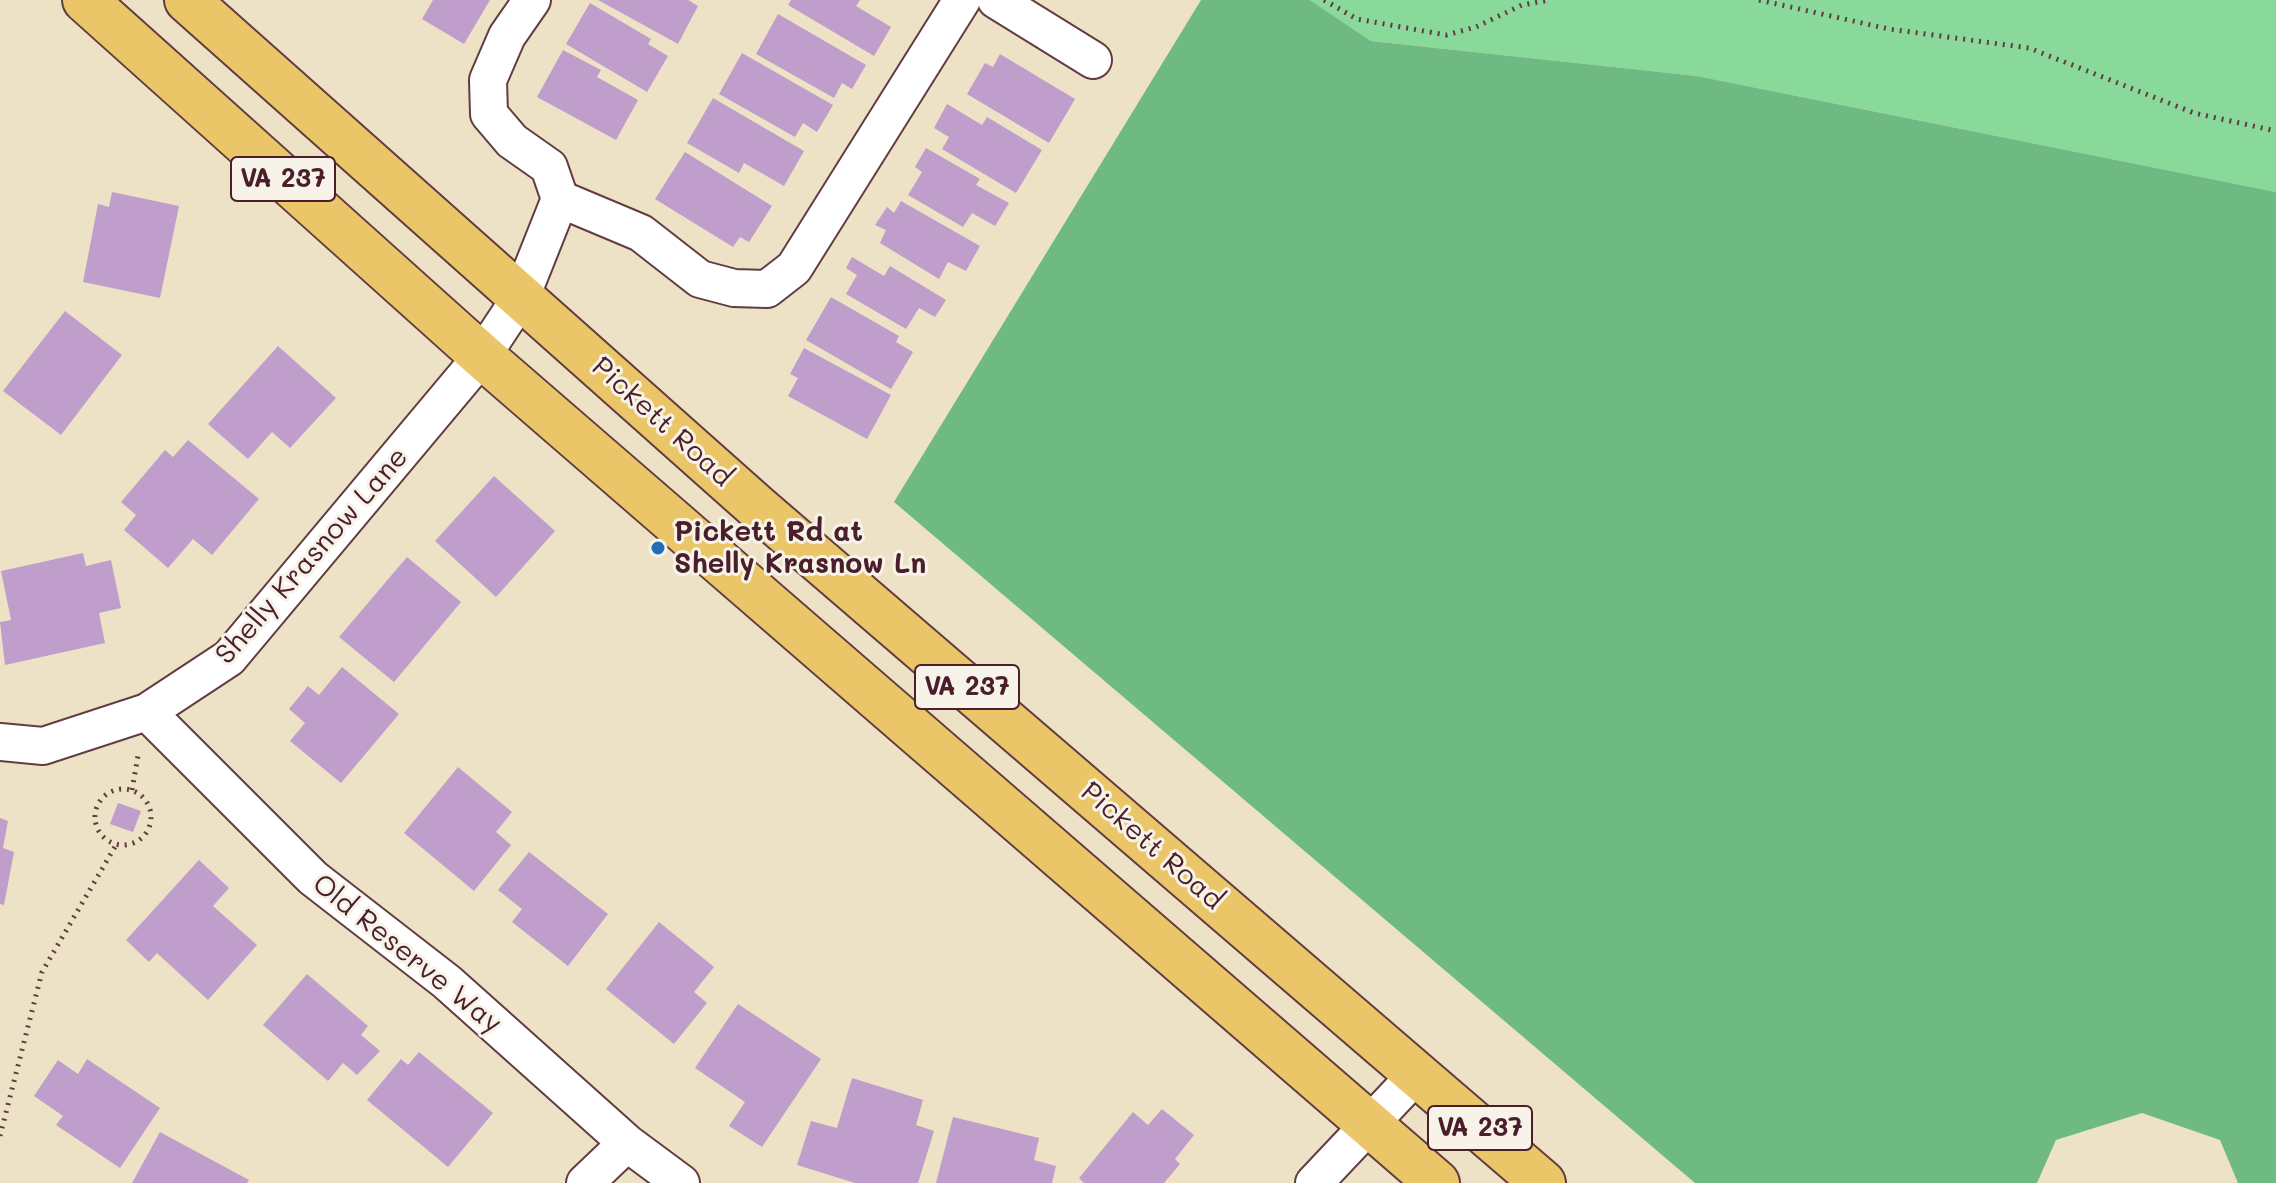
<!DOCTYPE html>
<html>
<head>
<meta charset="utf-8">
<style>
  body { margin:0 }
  canvas { display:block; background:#ede2c5 }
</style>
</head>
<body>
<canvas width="2276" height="1183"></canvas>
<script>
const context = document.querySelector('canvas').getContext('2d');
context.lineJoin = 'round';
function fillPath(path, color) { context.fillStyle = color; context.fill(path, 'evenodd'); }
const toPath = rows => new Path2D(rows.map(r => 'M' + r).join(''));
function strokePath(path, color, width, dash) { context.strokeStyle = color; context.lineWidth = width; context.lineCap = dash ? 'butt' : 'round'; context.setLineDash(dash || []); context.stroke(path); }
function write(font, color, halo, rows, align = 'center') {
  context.font = font + ' Mali,sans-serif'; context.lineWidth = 6; context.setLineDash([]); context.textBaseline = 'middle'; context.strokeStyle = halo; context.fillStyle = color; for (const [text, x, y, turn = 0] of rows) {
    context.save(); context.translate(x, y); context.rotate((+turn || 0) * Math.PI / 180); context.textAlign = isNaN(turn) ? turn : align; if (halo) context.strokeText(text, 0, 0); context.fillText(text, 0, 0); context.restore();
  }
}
const green = toPath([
  [1310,0,2276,0,2276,192,1697,76,1371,41]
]);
const forest = toPath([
  [1201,0,1310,0,1371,41,1697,76,2276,192,2276,1183,2238,1183,2220,1140,2142,1113,2056,1140,2037,1183,1695,1183,894,502]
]);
const building = toPath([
  [433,0,490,0,464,44,422,19],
  [598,0,688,0,698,6,678,44],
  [791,0,860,0,856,6,891,27,874,56,788,5],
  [590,3,651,39,648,44,668,56,647,92,566,44],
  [778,14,866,65,852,89,842,83,834,98,756,54],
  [563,50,601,70,597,77,638,100,616,140,537,97],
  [742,53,833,105,817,132,803,123,795,137,719,94],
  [1000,54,1075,99,1049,143,967,94,985,63,993,67],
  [713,98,804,151,784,186,744,163,739,173,687,143],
  [947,104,982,125,987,117,1042,150,1016,193,942,149,949,137,934,128],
  [926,148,980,179,976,185,1009,203,995,226,972,213,963,227,908,195,922,172,915,167],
  [685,152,772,206,749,242,740,237,733,247,655,199],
  [112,192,179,206,160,298,83,282,98,204,109,207],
  [901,201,980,246,966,271,948,262,939,279,880,243,886,230,875,225,887,207,894,213],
  [852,257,884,276,890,266,946,300,935,317,919,308,906,329,846,294,857,275,846,268],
  [831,297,899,336,896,342,913,352,891,389,806,340],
  [65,311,122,355,61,435,3,391],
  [278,346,336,398,290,448,272,432,248,459,208,424],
  [804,348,891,395,867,439,788,396,798,378,790,374],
  [188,440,259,499,212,555,193,539,168,568,124,530,136,515,121,502,165,450,173,457],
  [494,476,555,531,496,597,435,541],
  [83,553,86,566,111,560,121,608,99,613,105,643,5,665,0,622,11,620,1,571],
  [407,557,461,602,394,682,339,637],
  [342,667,399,714,341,783,290,741,305,723,289,709,308,686,319,695],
  [458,767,512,812,496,832,511,845,474,891,404,833],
  [118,803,141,811,133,832,110,824],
  [0,818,8,821,3,848,14,852,4,905,0,904],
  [529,852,608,914,568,966,512,922,522,909,498,890],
  [199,860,229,888,213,906,257,945,208,1000,157,953,149,962,126,940],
  [659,922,714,967,694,992,707,1003,674,1044,606,989],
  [307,974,368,1026,361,1035,380,1051,357,1075,343,1063,328,1081,263,1025],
  [738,1004,821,1059,762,1147,729,1126,745,1102,695,1068],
  [419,1052,493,1113,448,1167,367,1100,401,1059,408,1065],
  [87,1059,160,1108,120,1168,56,1125,63,1116,34,1096,58,1060,78,1074],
  [852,1078,923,1100,916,1125,934,1131,918,1183,855,1183,797,1165,811,1121,837,1128],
  [1162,1109,1194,1135,1175,1159,1180,1164,1164,1183,1084,1183,1079,1178,1133,1112,1148,1125],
  [953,1117,1039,1138,1034,1160,1056,1166,1052,1183,936,1183],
  [160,1132,249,1180,247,1183,132,1183]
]);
const path = toPath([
  [1324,0,1357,19,1446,35,1476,27,1522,5,1550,0],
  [1759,0,1889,29,2029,48,2194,113,2276,131],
  '95 817a28 28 0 1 1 56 0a28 28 0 1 1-56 0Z',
  [132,790,138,756],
  [0,1136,42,972,116,845]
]);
const street = toPath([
  [996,0,1093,60],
  [560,199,641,233,700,279,734,288,767,289,794,268,962,0],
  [147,712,313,878,447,982,627,1143,681,1183],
  [0,742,43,746,147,712,229,658,482,356,521,297,560,199,549,167,512,141,489,114,488,80,507,36,532,0],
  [585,1183,627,1143],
  [1314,1183,1417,1074]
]);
const primary = toPath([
  [85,0,482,356,1437,1183],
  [187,0,758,508,1543,1183]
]);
const markers = [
  [658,548,8,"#1f6fb2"]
];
const shields = [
  [283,179,104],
  [967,687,104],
  [1480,1128,104]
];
const shieldNames = [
  ["VA 237",283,179],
  ["VA 237",967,687],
  ["VA 237",1480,1128]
];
const streetNames = [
  ["Pickett Road",662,422,42],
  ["Shelly Krasnow Lane",312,556,-49],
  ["Pickett Road",1152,846,41],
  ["Old Reserve Way",407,954,39]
];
const poiNames = [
  ["Pickett Rd at",674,532],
  ["Shelly Krasnow Ln",674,564]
];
fillPath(green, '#89da9a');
fillPath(forest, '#6eba82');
fillPath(building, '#bf9ecb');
strokePath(street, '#623c42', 40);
strokePath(primary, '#623c42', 48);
strokePath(path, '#623c42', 5, [2, 6]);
strokePath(street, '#fff', 36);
strokePath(primary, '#ebc669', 44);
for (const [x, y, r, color] of markers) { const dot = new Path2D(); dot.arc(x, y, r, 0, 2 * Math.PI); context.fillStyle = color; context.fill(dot); strokePath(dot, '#f7f3e8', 3); }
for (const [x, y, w] of shields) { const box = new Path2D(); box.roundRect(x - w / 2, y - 22, w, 44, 6); context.fillStyle = '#f7f3e8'; context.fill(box); strokePath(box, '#4a1f2b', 2); }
write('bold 26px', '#4a1f2b', null, shieldNames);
write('28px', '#4a1f2b', '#f7f3e8', streetNames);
write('bold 28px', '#4a1f2b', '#f7f3e8', poiNames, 'left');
</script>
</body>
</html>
